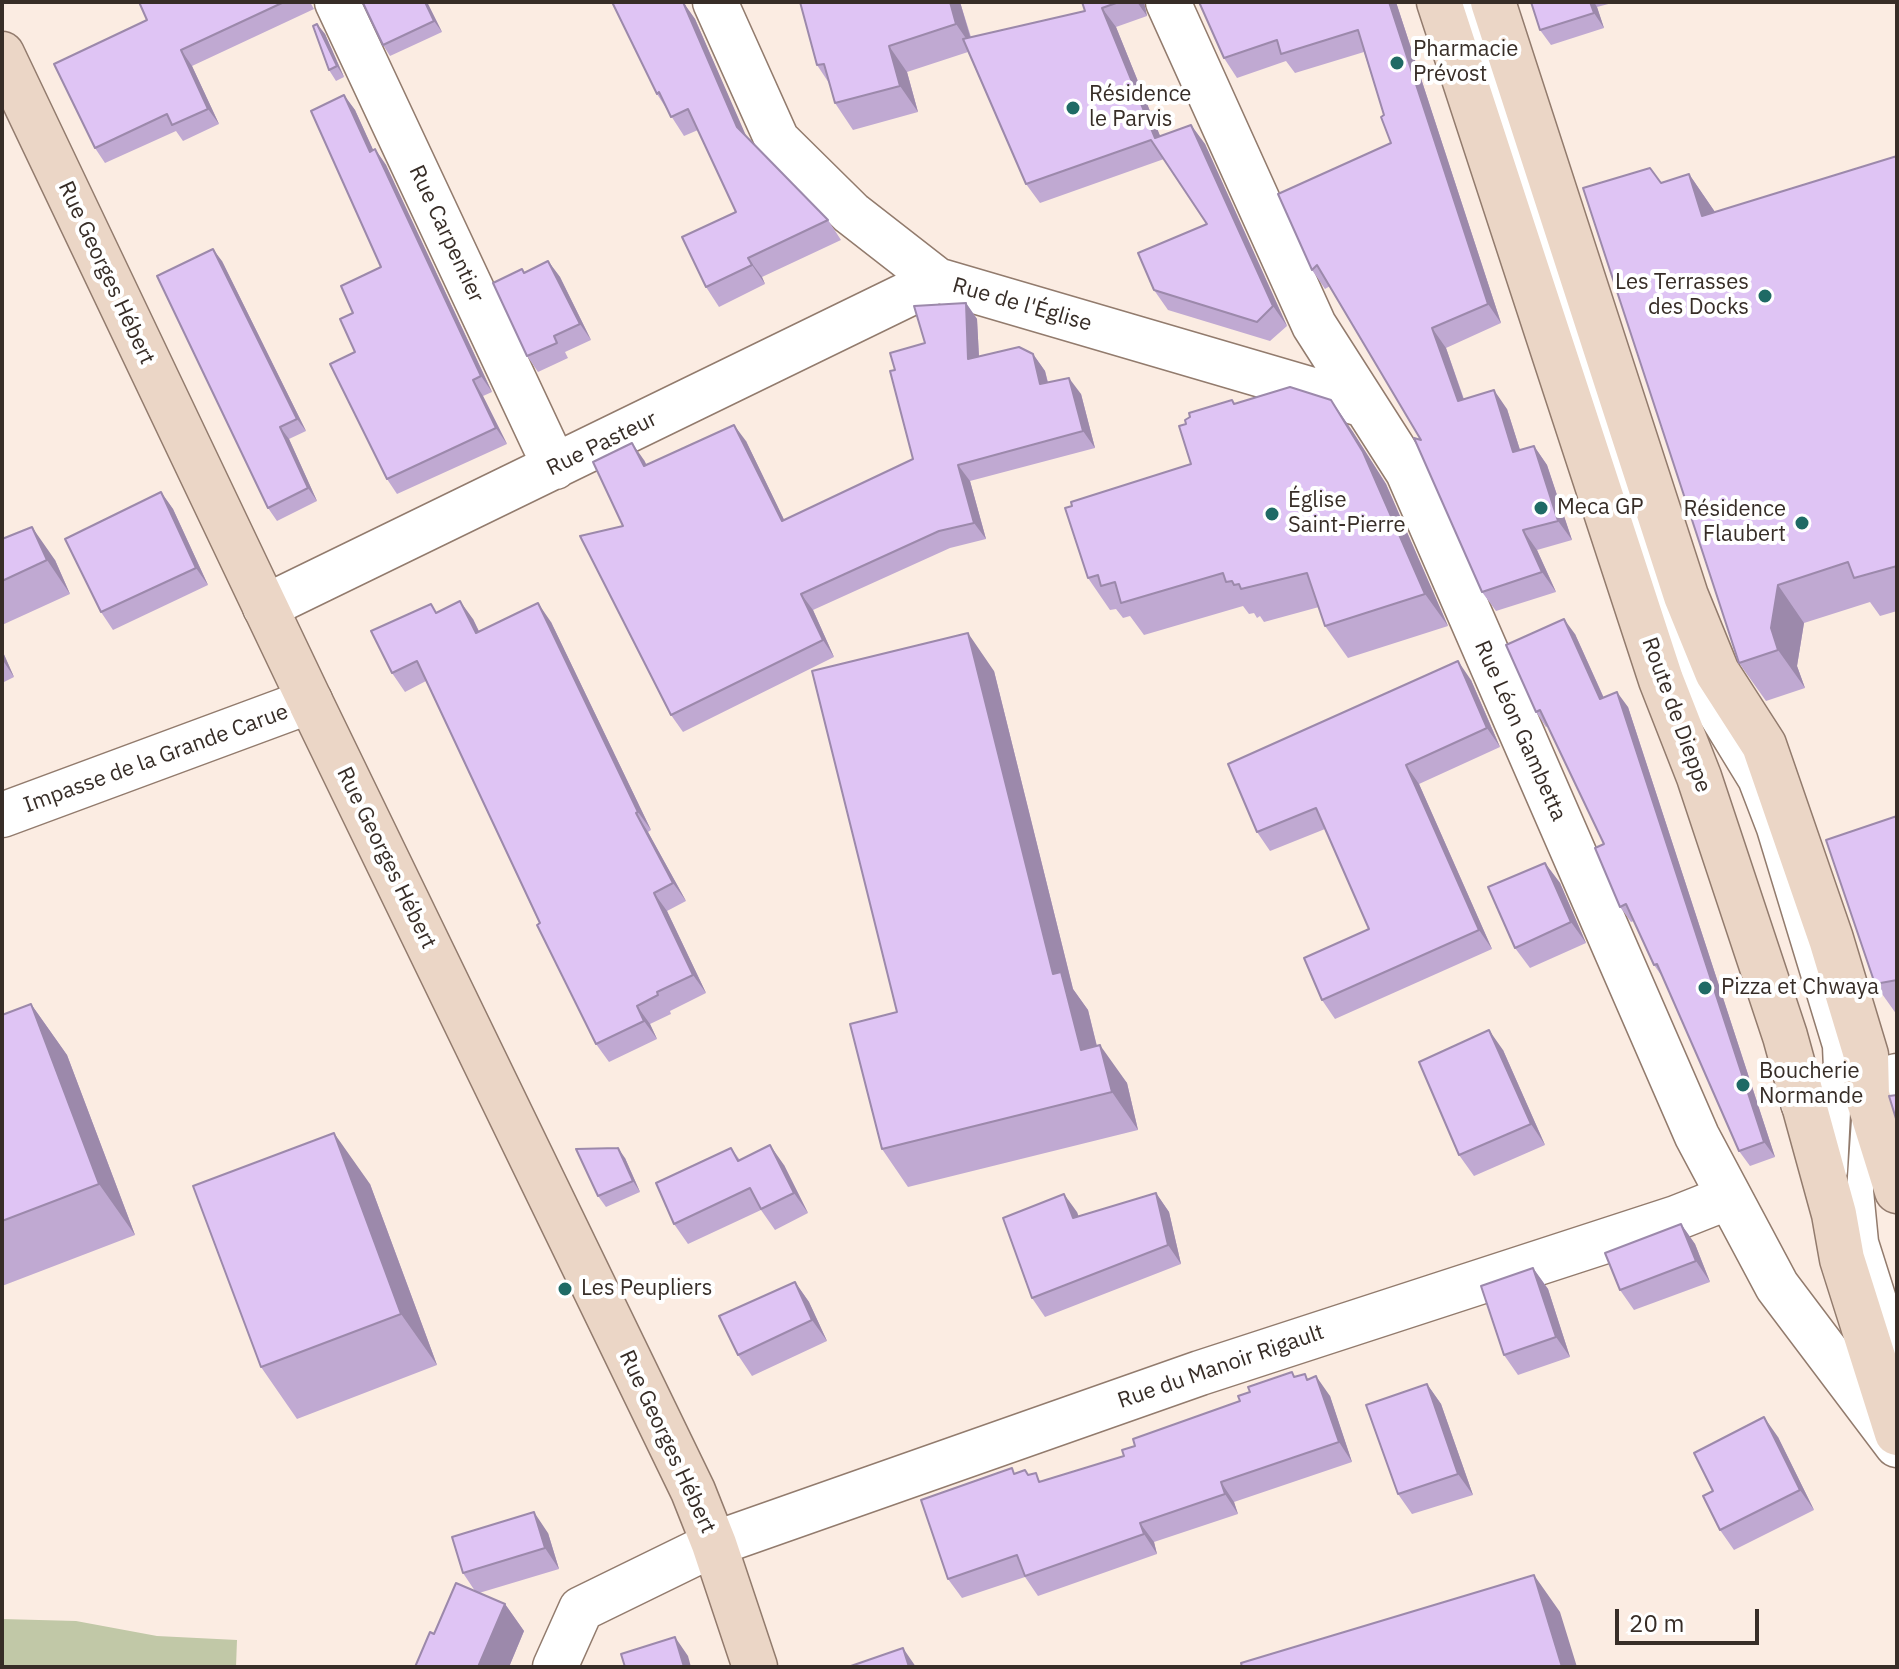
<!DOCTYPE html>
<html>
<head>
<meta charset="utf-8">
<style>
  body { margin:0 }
  #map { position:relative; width:1899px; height:1669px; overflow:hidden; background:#fbece2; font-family:"IBM Plex Sans",sans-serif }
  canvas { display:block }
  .frame { position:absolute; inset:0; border:4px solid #372d27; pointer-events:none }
  .scale { position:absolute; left:1615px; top:1609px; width:144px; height:36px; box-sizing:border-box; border:4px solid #372d27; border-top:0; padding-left:10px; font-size:24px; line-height:28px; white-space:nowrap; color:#372d27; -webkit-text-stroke:6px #fff; paint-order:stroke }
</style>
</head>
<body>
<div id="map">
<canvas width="1899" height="1669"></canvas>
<div class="frame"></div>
<div class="scale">20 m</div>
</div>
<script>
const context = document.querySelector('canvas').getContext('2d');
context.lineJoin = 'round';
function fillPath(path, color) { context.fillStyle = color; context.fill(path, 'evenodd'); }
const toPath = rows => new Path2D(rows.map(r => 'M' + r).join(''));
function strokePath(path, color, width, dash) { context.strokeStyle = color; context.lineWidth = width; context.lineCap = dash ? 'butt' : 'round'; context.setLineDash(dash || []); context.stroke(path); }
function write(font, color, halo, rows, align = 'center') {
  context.font = font + ' "IBM Plex Sans",sans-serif'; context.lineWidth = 8; context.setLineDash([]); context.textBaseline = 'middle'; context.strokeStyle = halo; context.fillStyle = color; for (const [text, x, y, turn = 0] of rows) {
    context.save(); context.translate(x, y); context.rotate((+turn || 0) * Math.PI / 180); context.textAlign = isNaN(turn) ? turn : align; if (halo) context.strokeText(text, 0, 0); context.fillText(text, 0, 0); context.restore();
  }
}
const green = toPath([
  [2,1619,76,1621,157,1636,237,1640,236,1667,2,1667]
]);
const lane = toPath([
  [1466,2,1678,652,1697,692,1752,782,1770,829,1836,1046,1838,1092,1834,1171],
  [1865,1120,1860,1191,1865,1242,1897,1343]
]);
const street = toPath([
  [337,2,555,467],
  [715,2,777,140,851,213,937,280,1364,405],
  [1168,2,1314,325,1408,472,1697,1136,1777,1286,1897,1445],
  [265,607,937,280],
  [2,815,310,701],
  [1803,1103,1897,1076],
  [555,1667,581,1609,714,1544,1200,1373,1676,1218,1729,1197]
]);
const secondary = toPath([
  [1439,2,1661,680,1699,777,1785,1036,1834,1214,1842,1259,1897,1433],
  [1493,2,1686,596,1717,672,1764,745,1831,939,1866,1055,1867,1095,1897,1191],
  [2,54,310,701,693,1491,714,1544,755,1667]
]);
const wall = toPath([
  [139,2,310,2,314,9,192,66,219,124,183,141,176,131,105,163,95,148,147,20],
  [427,2,442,32,390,56,383,45],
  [683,2,695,19,746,137,828,220,841,240,762,277,765,284,719,307,706,287,736,212,698,130,684,136,657,94],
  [800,2,960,2,971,37,1085,11,1082,2,1144,2,1147,16,1116,27,1160,136,1191,125,1205,144,1287,326,1270,341,1168,310,1154,290,1207,224,1164,159,1040,203,1026,184,968,52,907,72,918,112,853,130,835,103,829,83,817,65],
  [1199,2,1396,2,1501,323,1446,348,1464,399,1507,409,1520,450,1534,446,1547,465,1572,540,1537,550,1556,592,1496,611,1482,592,1421,440,1330,286,1325,289,1312,270,1391,143,1384,115,1364,52,1295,73,1286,61,1237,78,1224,58],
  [1531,2,1616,2,1597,7,1604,28,1551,45,1540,30],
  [317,24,325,34,344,77,336,81,329,70],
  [344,95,355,110,373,150,375,149,386,165,492,392,483,396,507,444,397,494,387,479,355,352,353,313,381,267],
  [1897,156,1897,611,1880,616,1870,602,1804,623,1797,666,1805,688,1766,701,1739,663,1661,183,1689,174,1715,212],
  [222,261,306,431,289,439,317,501,277,521,268,508],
  [548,261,560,277,591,340,565,352,568,358,538,372,527,356,525,273],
  [966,303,977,319,979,357,1033,354,1045,371,1048,382,1081,394,1095,448,970,481,986,539,950,548,813,610,834,657,683,732,671,715,623,526,644,460,646,464,746,441,784,520,913,459,895,370],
  [1331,400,1353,432,1386,484,1448,626,1348,658,1325,626,1319,607,1264,622,1260,616,1257,618,1254,613,1249,614,1243,606,1144,635,1130,616,1123,618,1116,609,1110,610,1088,578,1191,464,1235,404],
  [161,492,173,509,208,585,113,630,101,612],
  [2,539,55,560,70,594,2,625],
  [437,612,473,619,479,631,551,622,651,830,648,832,686,901,667,911,706,993,670,1011,671,1014,650,1024,657,1039,609,1062,596,1044,426,681,405,692,392,673],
  [1575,634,1604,698,1628,707,1775,1157,1750,1166,1739,1151,1664,979,1654,965,1634,921,1631,922,1620,907,1604,844,1548,726,1546,727,1536,712],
  [2,650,14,677,2,683],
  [994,671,1073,989,1088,1010,1097,1046,1127,1083,1138,1130,908,1187,882,1149,897,1012],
  [1471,680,1500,747,1419,784,1492,949,1335,1019,1322,1000,1369,929,1325,829,1270,851,1257,832],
  [1897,816,1897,1015,1875,984],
  [1545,863,1560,883,1586,943,1530,968,1515,948],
  [31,1004,67,1055,135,1235,2,1286,2,1015],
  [1503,1050,1545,1145,1474,1176,1459,1155],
  [731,1148,740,1160,784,1165,808,1213,775,1230,761,1210,688,1244,674,1224],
  [625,1158,640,1192,606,1207,598,1196],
  [370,1184,437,1365,297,1419,261,1367],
  [1156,1193,1169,1212,1181,1264,1045,1317,1032,1298,1077,1212,1078,1216],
  [1681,1224,1695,1244,1710,1282,1634,1310,1620,1290],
  [1533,1268,1548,1289,1570,1357,1518,1375,1504,1355],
  [795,1282,809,1302,827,1341,752,1376,738,1355],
  [1292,1372,1295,1377,1305,1374,1308,1379,1330,1396,1352,1462,1234,1502,1238,1514,1154,1542,1157,1554,1038,1596,1025,1577,962,1598,948,1579,1015,1473,1025,1470,1029,1475,1041,1481,1124,1456,1135,1446,1240,1401,1250,1392],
  [1427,1384,1441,1404,1473,1495,1412,1514,1398,1494],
  [1778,1437,1814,1510,1734,1550,1720,1530,1713,1491],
  [548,1533,559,1569,479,1593,505,1604,524,1631,509,1667,415,1667,434,1634,475,1591,463,1573]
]);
const shadedWall = toPath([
  [425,2,427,2,442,32,434,21],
  [683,2,695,19,751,147,737,127],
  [950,2,960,2,974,50,956,24],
  [1137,2,1144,2,1147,16],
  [1389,2,1396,2,1501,323,1488,304],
  [1590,2,1594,2,1597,7,1604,28,1594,13],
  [1102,8,1116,27,1169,158,1155,138],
  [317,24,325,34,344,77,337,66],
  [889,46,907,72,918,112,900,86],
  [181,50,192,66,219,124,208,109],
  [344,95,355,110,381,167,370,152],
  [1191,125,1205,144,1287,326,1273,306],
  [375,149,386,165,492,392,481,376],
  [1689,174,1715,212,1702,216],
  [213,249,222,261,306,431,297,419],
  [748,258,762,277,765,284,752,265],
  [548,261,560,277,591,340,580,324],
  [966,303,977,319,980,376,968,359],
  [1432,328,1446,348,1471,421,1458,401],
  [1033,354,1045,371,1052,401,1040,384],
  [1069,378,1081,394,1095,448,1083,431],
  [473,380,483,396,507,444,496,428],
  [1494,390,1507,409,1527,472,1513,452],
  [1331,400,1353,432,1386,484,1448,626,1425,594],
  [734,425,746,441,793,538,782,521],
  [280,427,289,439,317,501,308,488],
  [632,443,644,460,655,482,644,466],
  [1534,446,1547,465,1572,540,1558,521],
  [958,465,970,481,986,539,974,523],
  [161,492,173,509,208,585,196,568],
  [32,527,55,560,70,594,47,560],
  [1523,530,1537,550,1556,592,1542,572],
  [1778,585,1804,623,1797,666,1805,688,1778,650,1771,628],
  [801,594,813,610,834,657,823,640],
  [460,601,473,619,488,651,476,633],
  [538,603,551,622,651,830,638,812],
  [1564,619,1575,634,1611,714,1600,699],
  [968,633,994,671,1073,989,1088,1010,1107,1088,1081,1050,1053,974],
  [2,650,14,677,2,659],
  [1458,661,1471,680,1500,747,1487,728],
  [1617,692,1628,707,1775,1157,1764,1142],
  [1406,765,1419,784,1492,949,1479,930],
  [636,813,648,832,686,901,673,883],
  [1545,863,1560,883,1586,943,1571,922],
  [654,893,667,911,706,993,693,975],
  [31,1004,67,1055,135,1235,99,1184],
  [637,1006,650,1024,657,1039,644,1021],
  [1489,1030,1503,1050,1545,1145,1531,1124],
  [1100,1045,1127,1083,1138,1130,1112,1092],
  [334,1133,370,1184,437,1365,401,1314],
  [770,1145,784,1165,808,1213,794,1193],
  [618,1148,625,1158,640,1192,633,1181],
  [1156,1193,1169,1212,1181,1264,1168,1245],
  [1064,1194,1077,1212,1086,1236,1073,1218],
  [1681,1224,1695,1244,1710,1282,1696,1261],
  [1533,1268,1548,1289,1570,1357,1556,1337],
  [795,1282,809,1302,827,1341,812,1320],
  [1316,1376,1330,1396,1352,1462,1339,1442],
  [1427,1384,1441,1404,1473,1495,1458,1474],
  [1764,1417,1778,1437,1814,1510,1800,1490],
  [1221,1482,1234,1502,1238,1514,1225,1494],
  [534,1512,548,1533,559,1569,545,1548],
  [1140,1523,1154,1542,1157,1554,1144,1534],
  [1534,1575,1560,1612,1577,1667,1562,1667],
  [505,1604,524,1631,509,1667,478,1667],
  [675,1637,688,1656,691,1667,684,1667],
  [903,1648,916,1667,909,1667]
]);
const building = toPath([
  [139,2,284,2,181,50,208,109,172,125,167,114,95,148,54,64,147,20,139,2],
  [365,2,425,2,434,21,383,45,363,3,365,2],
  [612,2,674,2,675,3,683,2,737,127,828,220,748,258,752,265,706,287,682,237,736,212,688,109,671,117,659,92,657,94,612,2],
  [800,2,950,2,956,24,889,46,900,86,835,103,824,64,817,65,800,2],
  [1082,2,1119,2,1102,8,1155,138,1191,125,1273,306,1257,322,1154,290,1138,253,1207,224,1151,140,1026,184,963,39,1085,11,1082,2],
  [1199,2,1389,2,1488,304,1432,328,1458,401,1494,390,1513,452,1534,446,1558,521,1523,530,1542,572,1482,592,1414,438,1421,440,1317,265,1312,270,1278,194,1391,143,1381,117,1384,115,1358,30,1281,54,1277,40,1224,58,1199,2],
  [1531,2,1590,2,1594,13,1540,30,1531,2],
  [317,24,337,66,329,70,313,26,317,24],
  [344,95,370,152,375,149,481,376,473,380,496,428,387,479,330,364,355,352,340,319,353,313,341,286,381,267,311,111,344,95],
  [1897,156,1897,566,1854,578,1848,562,1778,585,1771,628,1778,650,1739,663,1583,188,1650,168,1661,183,1689,174,1702,216,1897,156],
  [213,249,297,419,280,427,308,488,268,508,157,276,213,249],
  [548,261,580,324,554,336,557,343,527,356,493,283,522,269,524,273,548,261],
  [966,303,968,359,1019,347,1033,354,1040,384,1069,378,1083,431,958,465,974,523,939,531,801,594,823,640,671,715,580,536,623,526,593,462,632,443,644,466,734,425,782,521,913,459,890,371,895,370,890,353,925,343,914,306,966,303],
  [1290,387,1331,400,1363,452,1425,594,1325,626,1307,573,1241,589,1239,584,1234,585,1232,581,1226,582,1223,573,1121,603,1115,582,1101,586,1098,575,1088,578,1065,508,1072,506,1071,502,1191,464,1179,426,1186,424,1185,420,1190,417,1189,413,1232,400,1234,404,1290,387],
  [161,492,196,568,101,612,65,539,161,492],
  [32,527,47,560,2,581,2,539,32,527],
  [460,601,476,633,538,603,638,812,636,813,673,883,654,893,693,975,657,992,658,995,637,1006,644,1021,596,1044,537,925,540,923,417,661,392,673,371,631,431,604,436,613,460,601],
  [1564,619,1600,699,1617,692,1764,1142,1739,1151,1657,964,1654,965,1626,904,1620,907,1595,848,1604,844,1540,710,1536,712,1506,645,1564,619],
  [968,633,1053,974,1061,972,1081,1050,1100,1045,1112,1092,882,1149,850,1024,897,1012,812,671,968,633],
  [1458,661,1487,728,1406,765,1479,930,1322,1000,1304,958,1369,929,1316,808,1257,832,1228,764,1458,661],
  [1897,816,1897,980,1875,984,1826,840,1897,816],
  [1545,863,1571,922,1515,948,1488,887,1545,863],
  [31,1004,99,1184,2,1221,2,1015,31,1004],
  [1489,1030,1531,1124,1459,1155,1419,1062,1489,1030],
  [1897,1095,1897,1122,1889,1096,1897,1095],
  [334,1133,401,1314,261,1367,193,1186,334,1133],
  [770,1145,794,1193,761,1209,750,1188,674,1224,656,1183,731,1148,738,1161,770,1145],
  [618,1148,633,1181,598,1196,576,1149,618,1148],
  [1156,1193,1168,1245,1032,1298,1003,1218,1064,1194,1073,1218,1156,1193],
  [1681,1224,1696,1261,1620,1290,1605,1253,1681,1224],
  [1533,1268,1556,1337,1504,1355,1481,1286,1533,1268],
  [795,1282,812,1320,738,1355,719,1316,795,1282],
  [1292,1372,1294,1377,1305,1374,1307,1380,1316,1376,1339,1442,1221,1482,1225,1494,1140,1523,1144,1534,1025,1576,1017,1555,948,1579,921,1500,1012,1468,1014,1474,1025,1470,1028,1475,1036,1473,1039,1482,1124,1456,1122,1450,1135,1446,1133,1439,1240,1401,1238,1396,1250,1392,1248,1387,1292,1372],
  [1427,1384,1458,1474,1398,1494,1366,1405,1427,1384],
  [1764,1417,1800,1490,1720,1530,1703,1496,1713,1491,1694,1453,1764,1417],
  [534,1512,545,1548,463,1573,452,1537,534,1512],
  [1534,1575,1562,1667,1242,1667,1241,1663,1534,1575],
  [456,1583,505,1604,478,1667,415,1667,430,1632,434,1634,456,1583],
  [675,1637,684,1667,625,1667,621,1654,675,1637],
  [903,1648,909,1667,848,1667,903,1648]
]);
const markers = [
  [1397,63,8,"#1f6a65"],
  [1073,108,8,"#1f6a65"],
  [1765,296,8,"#1f6a65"],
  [1541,508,8,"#1f6a65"],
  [1272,514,8,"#1f6a65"],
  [1802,523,8,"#1f6a65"],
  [1705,988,8,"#1f6a65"],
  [1743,1085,8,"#1f6a65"],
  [565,1289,8,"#1f6a65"]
];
const poiNames = [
  ["Pharmacie",1413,50],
  ["Prévost",1413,75],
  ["Résidence",1089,95],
  ["le Parvis",1089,120],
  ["Les Terrasses",1749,283,"right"],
  ["des Docks",1749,308,"right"],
  ["Église",1288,501],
  ["Saint-Pierre",1288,526],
  ["Meca GP",1557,508],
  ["Résidence",1786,510,"right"],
  ["Flaubert",1786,535,"right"],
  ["Pizza et Chwaya",1721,988],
  ["Boucherie",1759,1072],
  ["Normande",1759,1097],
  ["Les Peupliers",581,1289]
];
const streetNames = [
  ["Rue Carpentier",446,234,65],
  ["Rue Georges Hébert",106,273,65],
  ["Rue de l'Église",1022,305,16],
  ["Rue Pasteur",602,444,-26],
  ["Route de Dieppe",1676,715,70],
  ["Rue Léon Gambetta",1520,731,66],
  ["Impasse de la Grande Carue",156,759,-20],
  ["Rue Georges Hébert",386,858,64],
  ["Rue du Manoir Rigault",1221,1367,-19],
  ["Rue Georges Hébert",667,1442,65]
];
fillPath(green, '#c1c8a7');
strokePath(lane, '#927b6d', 29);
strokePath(street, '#927b6d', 47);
strokePath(secondary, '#927b6d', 47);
strokePath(lane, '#fff', 26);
strokePath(street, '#fff', 44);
strokePath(secondary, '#ebd6c6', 44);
fillPath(wall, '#c0a9d2');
fillPath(shadedWall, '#9c89ab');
fillPath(building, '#dfc4f4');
strokePath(building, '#9c89ab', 2);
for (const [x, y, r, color] of markers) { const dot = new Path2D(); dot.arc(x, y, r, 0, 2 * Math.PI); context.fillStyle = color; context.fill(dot); strokePath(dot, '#fff', 3); }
write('22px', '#372d27', '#fff', poiNames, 'left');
write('22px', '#372d27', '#fff', streetNames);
</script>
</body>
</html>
